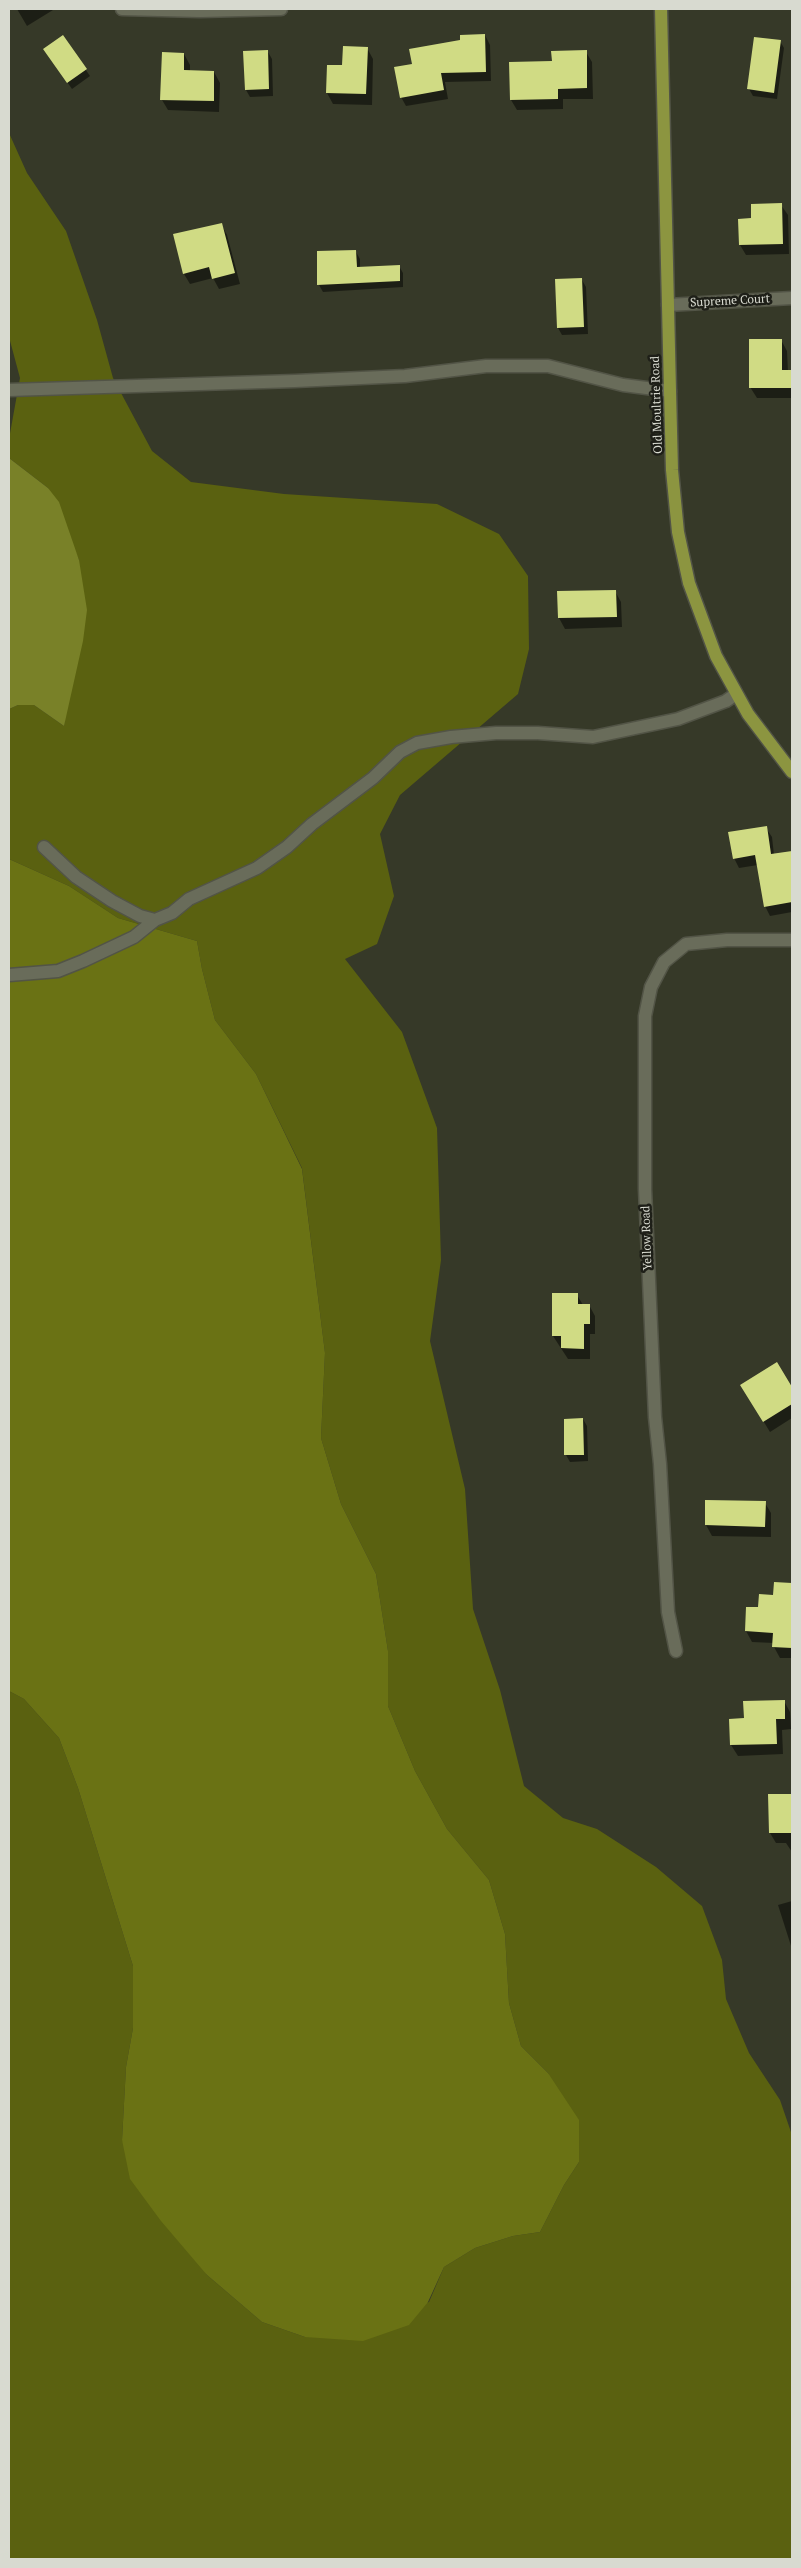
<!DOCTYPE html>
<html>
<head>
<meta charset="utf-8">
<style>
  body { margin:0 }
  #map { position:relative; width:801px; height:2568px; overflow:hidden; background:#363928; font-family:"PT Serif",serif }
  canvas { display:block }
  .frame { position:absolute; inset:0; border:10px solid #d8dad0; pointer-events:none }
</style>
</head>
<body>
<div id="map">
<canvas width="801" height="2568"></canvas>
<div class="frame"></div>
</div>
<script>
const context = document.querySelector('canvas').getContext('2d');
context.lineJoin = 'round';
function fillPath(path, color) { context.fillStyle = color; context.fill(path, 'evenodd'); }
const toPath = rows => new Path2D(rows.map(r => 'M' + r).join(''));
function strokePath(path, color, width, dash) { context.strokeStyle = color; context.lineWidth = width; context.lineCap = dash ? 'butt' : 'round'; context.setLineDash(dash || []); context.stroke(path); }
function write(font, color, halo, rows, align = 'center') {
  context.font = font + ' "PT Serif",serif'; context.lineWidth = 5; context.setLineDash([]); context.textBaseline = 'middle'; context.strokeStyle = halo; context.fillStyle = color; for (const [text, x, y, turn = 0] of rows) {
    context.save(); context.translate(x, y); context.rotate((+turn || 0) * Math.PI / 180); context.textAlign = isNaN(turn) ? turn : align; if (halo) context.strokeText(text, 0, 0); context.fillText(text, 0, 0); context.restore();
  }
}
const green = toPath([
  [9,133,27,173,66,231,97,320,113,378,152,451,191,482,284,494,437,504,499,534,528,576,529,649,518,694,400,795,380,834,394,896,377,944,345,959,402,1032,437,1128,441,1260,430,1341,465,1489,473,1609,500,1690,524,1786,563,1818,597,1829,656,1867,702,1906,722,1960,726,1999,749,2053,780,2100,792,2135,792,2559,9,2559,9,1691,24,1699,59,1738,78,1788,133,1966,133,2028,126,2067,122,2140,207,2275,262,2322,305,2337,429,2302,444,2267,475,2248,513,2236,540,2232,564,2185,579,2162,548,2073,521,2046,509,2003,505,1934,489,1880,447,1829,415,1771,388,1706,388,1651,376,1574,341,1504,321,1438,325,1353,302,1168,256,1074,215,1020,202,969,197,941,118,918,69,886,9,859,9,709,18,705,34,705,64,726,79,560,48,488,9,458,9,439,20,378,9,337]
]);
const forest = toPath([
  [9,859,69,886,118,918,197,941,202,969,215,1020,256,1074,302,1169,325,1353,321,1438,341,1504,376,1574,388,1651,388,1706,415,1771,447,1829,489,1880,505,1934,509,2003,521,2046,548,2073,579,2120,579,2162,564,2185,540,2232,513,2236,475,2248,444,2267,428,2302,409,2325,363,2341,305,2337,262,2322,207,2275,161,2221,130,2179,122,2140,126,2067,133,2028,133,1966,78,1788,59,1738,24,1699,9,1691]
]);
const water = toPath([
  [9,458,48,488,59,502,79,560,87,610,83,641,64,726,34,705,18,705,9,709]
]);
const shadow = toPath([
  [17,9,52,9,53,10,27,26],
  [485,35,490,45,491,81,445,82,448,99,406,106,401,97],
  [63,37,90,76,72,89,49,56],
  [780,41,784,48,777,99,753,96,749,89],
  [367,48,373,59,372,105,333,104,327,93,343,67],
  [268,52,272,59,273,96,250,97,246,90],
  [586,52,592,62,593,99,563,99,563,109,517,110,511,100,553,63],
  [184,54,190,65,190,71,214,72,220,83,219,112,168,110,162,100],
  [781,205,788,215,789,254,746,255,740,245,753,219],
  [221,224,227,235,240,284,219,289,213,278,190,284,184,274],
  [356,252,360,259,360,268,399,266,403,273,403,287,323,292,319,285],
  [582,280,586,287,588,334,562,335,558,328],
  [781,340,787,351,788,372,792,372,792,398,757,398,750,387],
  [615,591,621,602,622,627,565,629,559,618,558,593],
  [766,828,772,837,774,855,792,852,792,912,770,916,765,906,758,865,739,868,734,858],
  [577,1295,583,1305,589,1305,595,1316,595,1334,590,1334,590,1359,568,1359,553,1336],
  [776,1364,792,1389,792,1418,770,1432,748,1396],
  [583,1419,587,1426,588,1461,570,1462,566,1455],
  [707,1501,765,1503,771,1513,771,1537,712,1536,706,1525],
  [775,1584,792,1585,792,1658,780,1658,774,1647,774,1643,752,1642,746,1631,775,1596],
  [784,1701,790,1712,791,1729,782,1730,783,1754,738,1756,731,1745,745,1720],
  [792,1795,792,1852,786,1843,776,1843,770,1833,769,1796],
  [792,1901,792,1949,778,1905]
]);
const building = toPath([
  [485,34,486,72,441,73,444,90,400,98,394,67,412,64,409,49,460,40,460,35],
  [63,35,87,69,67,83,43,49],
  [754,37,781,40,774,93,747,89],
  [343,46,368,47,366,94,326,93,327,65,342,65],
  [268,50,269,89,245,90,243,51],
  [587,50,587,88,558,89,558,99,510,100,509,62,552,61,551,51],
  [162,52,184,53,184,70,214,71,214,101,160,100],
  [782,203,783,244,739,245,738,219,751,218,751,204],
  [222,223,235,273,212,279,209,267,183,274,173,234],
  [356,250,357,267,400,265,400,281,317,285,317,251],
  [582,278,584,327,557,328,555,279],
  [749,339,782,339,782,370,792,370,792,388,749,388],
  [616,590,617,617,558,618,557,591],
  [767,826,771,854,792,851,792,902,764,907,755,855,733,859,728,832],
  [552,1293,578,1293,578,1304,590,1304,590,1324,584,1324,584,1349,561,1348,561,1336,552,1336],
  [777,1362,792,1387,792,1404,763,1422,740,1385],
  [583,1418,584,1455,564,1455,564,1419],
  [705,1500,766,1501,765,1527,705,1525],
  [774,1582,792,1583,792,1648,772,1647,773,1633,745,1631,746,1607,758,1607,759,1594,773,1595],
  [785,1700,785,1719,776,1719,777,1744,730,1745,729,1719,744,1718,743,1701],
  [768,1794,792,1794,792,1833,769,1833]
]);
const minor = toPath([
  [122,9,200,11,281,9],
  [668,305,792,298],
  [9,390,295,381,405,376,486,366,548,366,623,385,670,391],
  [44,847,76,877,112,901,140,916,155,920],
  [9,975,58,971,83,961,134,937,155,920,172,913,189,899,257,868,287,847,312,824,373,778,400,752,417,743,451,737,496,733,538,733,593,737,678,719,726,701,736,694],
  [676,1651,668,1612,660,1464,655,1417,645,1189,645,1016,651,987,664,962,686,944,727,940,792,940]
]);
const major = toPath([
  [661,9,670,391,672,470,678,532,689,583,716,656,748,714,792,772]
]);
const streetNames = [
  ["Supreme Court",730,301,-3],
  ["Old Moultrie Road",657,405,-92],
  ["Yellow Road",647,1238,-92]
];
fillPath(green, '#5a6110');
fillPath(forest, '#6a7214');
fillPath(water, '#798128');
fillPath(shadow, '#0007');
fillPath(building, '#d0db84');
strokePath(minor, '#525446', 15);
strokePath(major, '#525446', 15);
strokePath(minor, '#696c5a', 12);
strokePath(major, '#8c9540', 12);
write('12px', '#d8dad0', '#1e1f18', streetNames);
</script>
</body>
</html>
